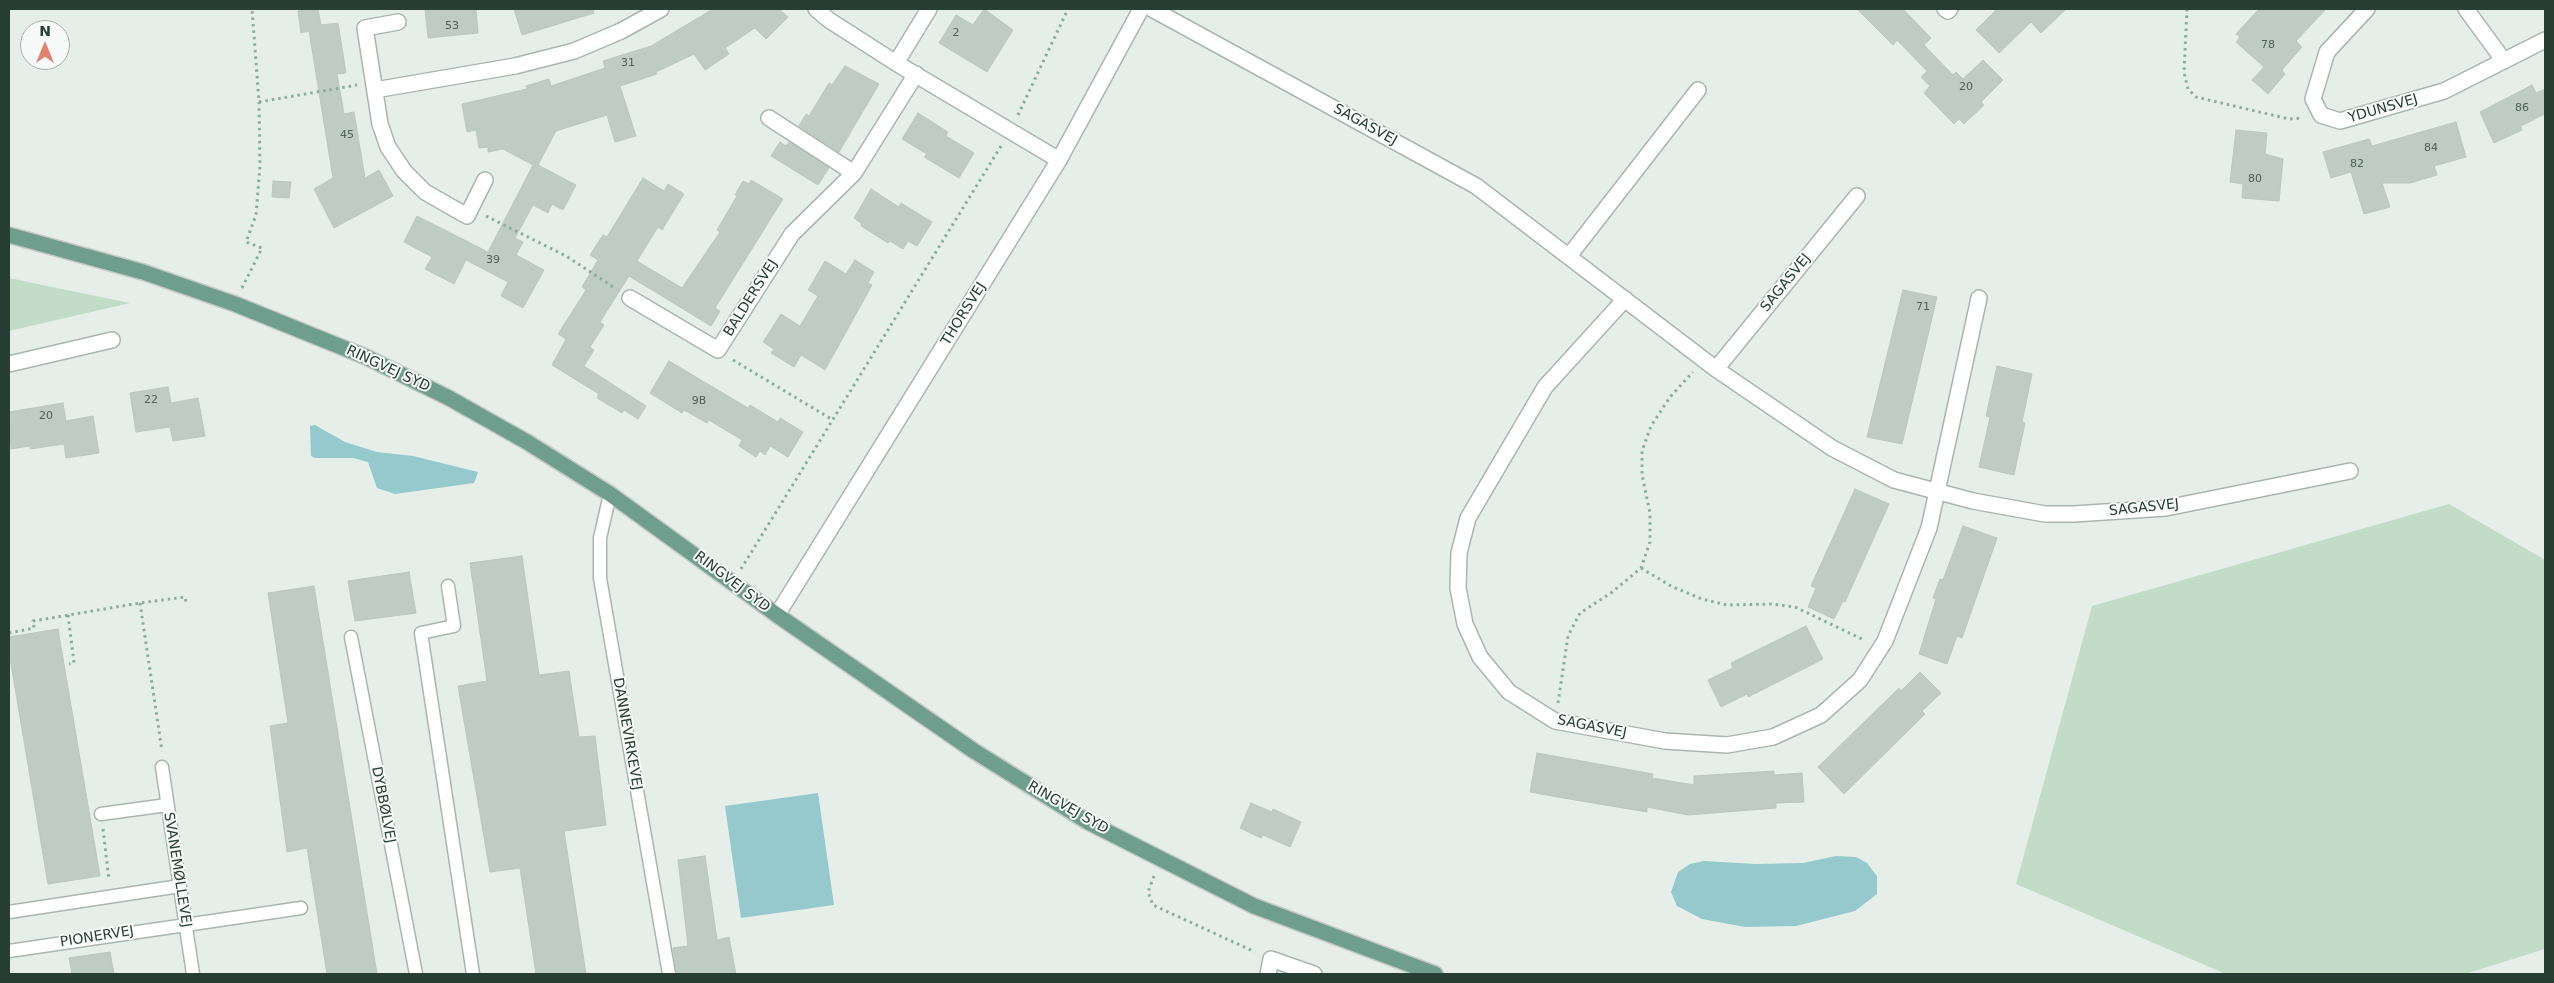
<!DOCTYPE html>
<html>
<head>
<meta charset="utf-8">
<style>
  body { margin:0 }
  #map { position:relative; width:2554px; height:983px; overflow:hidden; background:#e6eeea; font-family:"DejaVu Sans",sans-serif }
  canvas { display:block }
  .frame { position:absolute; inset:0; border:10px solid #273e35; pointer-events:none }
  .north { position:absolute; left:20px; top:20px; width:50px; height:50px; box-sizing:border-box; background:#f7faf8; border:1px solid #a4afaa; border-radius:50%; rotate:0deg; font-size:14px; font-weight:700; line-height:20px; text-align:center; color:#273e35 }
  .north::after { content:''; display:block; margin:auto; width:18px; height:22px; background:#e3806f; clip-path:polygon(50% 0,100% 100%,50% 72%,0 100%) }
</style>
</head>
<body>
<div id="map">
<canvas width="2554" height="983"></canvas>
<div class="frame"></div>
<div class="north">N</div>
</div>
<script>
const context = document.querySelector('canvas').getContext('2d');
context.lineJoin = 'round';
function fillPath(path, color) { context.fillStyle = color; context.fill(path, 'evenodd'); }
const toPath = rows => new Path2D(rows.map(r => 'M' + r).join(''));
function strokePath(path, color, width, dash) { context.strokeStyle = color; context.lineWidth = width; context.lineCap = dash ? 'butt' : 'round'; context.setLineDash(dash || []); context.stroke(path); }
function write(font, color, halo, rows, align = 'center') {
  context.font = font + ' "DejaVu Sans",sans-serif'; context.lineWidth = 4; context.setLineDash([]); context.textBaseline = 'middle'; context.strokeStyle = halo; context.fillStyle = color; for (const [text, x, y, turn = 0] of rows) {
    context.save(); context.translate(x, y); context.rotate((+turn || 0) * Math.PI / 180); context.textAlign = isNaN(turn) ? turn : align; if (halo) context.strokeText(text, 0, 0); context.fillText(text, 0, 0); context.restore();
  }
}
const green = toPath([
  [9,278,130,303,9,331],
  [2449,504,2545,560,2545,949,2465,974,2226,974,2016,884,2092,606]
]);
const water = toPath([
  [315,425,345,442,377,452,413,456,478,472,474,483,395,494,377,488,368,462,353,458,315,458,311,456,310,426],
  [818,793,834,905,741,918,725,806],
  [1836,856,1856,857,1867,863,1877,876,1877,894,1855,911,1796,926,1745,927,1702,919,1677,906,1671,892,1678,872,1690,864,1704,861,1756,864,1803,863]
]);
const building = toPath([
  [313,9,318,9,321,25,338,23,346,73,337,74,344,114,354,112,365,178,379,170,393,196,334,228,314,189,333,178,309,31,301,33,298,11,313,9],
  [425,9,476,9,478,33,428,38,425,9],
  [514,9,593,9,594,13,522,35,514,9],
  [713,9,779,9,788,17,766,39,755,28,725,48,729,54,705,70,694,54,656,72,657,74,620,86,636,136,615,142,607,115,556,131,538,165,576,185,563,210,552,204,548,213,533,205,515,238,523,242,516,255,544,270,523,308,501,296,508,282,466,260,454,284,425,269,432,257,404,242,417,216,488,252,533,165,503,149,488,152,488,147,479,148,476,130,467,132,462,104,527,89,526,86,549,79,551,86,605,68,603,61,651,46,713,9],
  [984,9,1013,30,987,72,939,43,956,15,973,25,984,9],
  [1857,9,1903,9,1931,38,1924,45,1953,75,1956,72,1963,79,1983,60,2003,80,1981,102,1984,105,1964,124,1959,119,1954,124,1924,93,1930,86,1921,77,1927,71,1897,40,1893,45,1857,9],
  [1997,9,2066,9,2041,33,2031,22,1999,53,1976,30,1997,9],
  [2259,9,2326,9,2296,41,2302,47,2282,70,2285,74,2268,94,2252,80,2264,67,2236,42,2240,37,2236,34,2259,9],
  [845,66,879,84,839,152,799,126,806,114,809,116,829,83,832,85,845,66],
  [2532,85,2536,93,2545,89,2545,114,2521,126,2522,130,2494,143,2480,112,2532,85],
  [918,113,948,132,946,136,974,153,959,178,924,157,927,154,902,139,918,113],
  [2456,122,2466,157,2434,166,2437,175,2410,183,2382,183,2390,207,2364,214,2351,172,2331,178,2323,152,2369,139,2372,146,2456,122],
  [2236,130,2267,133,2265,154,2283,159,2279,201,2242,198,2243,184,2230,182,2236,130],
  [780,142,786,146,789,142,829,168,818,185,771,156,780,142],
  [643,178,664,191,668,184,684,194,662,230,658,227,637,261,682,288,720,232,717,230,737,196,735,195,743,181,749,184,751,180,783,199,715,308,720,311,711,326,629,276,600,322,604,325,590,347,594,350,584,366,646,406,638,419,624,410,622,413,597,398,599,394,552,365,566,339,558,334,586,290,582,287,598,260,590,255,603,235,607,237,643,178],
  [273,181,291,182,289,198,272,197,273,181],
  [871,189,899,207,901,203,932,222,917,246,908,241,903,249,890,241,888,243,861,226,862,224,854,218,871,189],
  [855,260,874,272,868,283,872,285,825,370,801,355,794,367,771,353,774,349,763,342,781,314,800,326,818,296,808,290,825,261,846,274,855,260],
  [1903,290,1937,297,1902,444,1867,437,1903,290],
  [669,361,748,408,750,405,778,422,780,418,803,432,788,457,770,446,765,455,760,451,756,457,739,446,742,440,709,420,707,423,684,410,682,413,650,393,669,361],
  [1997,366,2032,374,2022,422,2025,423,2014,475,1979,467,1990,417,1986,416,1997,366],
  [168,387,171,403,198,398,205,436,173,441,170,427,136,432,130,393,168,387],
  [63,403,66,421,93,416,99,453,66,458,64,444,30,449,30,446,11,449,9,412,63,403],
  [1855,489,1889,504,1845,602,1843,601,1834,619,1808,607,1816,588,1811,586,1855,489],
  [1963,526,1997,538,1962,638,1957,636,1947,664,1919,654,1936,599,1933,598,1940,579,1943,580,1963,526],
  [522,556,539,675,569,671,579,737,595,736,606,825,564,831,586,974,536,974,520,868,490,872,458,686,487,681,470,563,522,556],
  [409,572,416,613,355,621,348,581,409,572],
  [314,586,377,974,327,974,307,848,287,852,270,726,288,723,268,593,314,586],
  [1806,626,1823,659,1748,697,1747,694,1721,707,1708,680,1733,668,1731,663,1806,626],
  [58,629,100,876,48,884,9,652,9,637,58,629],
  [1920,672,1941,693,1922,711,1925,714,1844,794,1818,767,1899,688,1901,691,1920,672],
  [1537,753,1653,774,1652,778,1694,785,1694,776,1774,771,1774,775,1802,773,1804,802,1776,803,1776,808,1688,815,1647,807,1647,812,1575,800,1530,792,1537,753],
  [1251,803,1272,812,1273,809,1301,822,1290,847,1263,835,1261,838,1240,828,1251,803],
  [705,856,717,940,729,937,736,974,677,974,673,948,688,946,678,860,705,856],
  [110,952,114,974,72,974,69,958,110,952]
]);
const path = toPath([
  [2187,9,2184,72,2188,89,2196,97,2289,119,2303,118],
  [259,102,357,85],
  [1018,115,1068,9],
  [486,216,566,256,615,288],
  [242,288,262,248,246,242,256,215,260,166,259,102,252,9],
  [733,360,833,420],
  [1641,568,1671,586,1702,599,1727,605,1772,604,1795,607,1864,640],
  [741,569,1001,146],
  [140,603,162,751],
  [68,615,74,663,69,664],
  [9,633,34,628,33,621,140,603,185,597,186,603],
  [1558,703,1568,636,1580,613,1611,593,1641,568,1650,542,1650,513,1642,475,1642,451,1651,426,1670,397,1693,372],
  [103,829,109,880],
  [1154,876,1148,892,1153,905,1255,952]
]);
const service = toPath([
  [610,494,600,538,600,578,669,974],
  [448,586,454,626,421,633,473,974],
  [351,637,416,974],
  [162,767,193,974],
  [101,814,167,805],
  [9,912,180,886],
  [9,951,301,908]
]);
const minor = toPath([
  [816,9,829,20,896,63,1059,160],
  [1152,9,1476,186,1716,369,1832,448,1894,480,1973,501,2045,514,2074,514,2166,508,2350,471],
  [1945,9,1948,11,1950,9],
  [2367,9,2327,52,2313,99,2321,115,2340,121,2444,91,2545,40],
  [2466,9,2504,61],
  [398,22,365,28,380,124,388,147,404,171,425,192,467,216,485,180],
  [896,63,929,9],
  [375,90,515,66,574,51,621,31,661,9],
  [769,118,854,173],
  [1569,256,1698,90],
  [630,298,718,350,792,234,854,173,916,74],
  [1625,299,1545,387,1468,518,1459,553,1458,588,1465,624,1480,657,1509,692,1555,721,1665,741,1727,745,1773,737,1821,715,1860,680,1885,641,1929,528,1979,298],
  [9,364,112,340],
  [1716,369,1857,196],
  [1268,974,1271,959,1314,974]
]);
const tertiary = toPath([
  [777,615,1059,160,1141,9]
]);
const primary = toPath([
  [9,235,143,272,235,304,366,357,449,398,527,442,610,494,777,615,974,751,1088,822,1254,906,1435,974]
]);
const numberNames = [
  ["53",452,26],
  ["2",956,33],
  ["78",2268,45],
  ["31",628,63],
  ["20",1966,87],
  ["86",2522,108],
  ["45",347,135],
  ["84",2431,148],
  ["82",2357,164],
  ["80",2255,179],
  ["39",493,260],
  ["71",1923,307],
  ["22",151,400],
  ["9B",699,401],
  ["20",46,416]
];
const streetNames = [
  ["YDUNSVEJ",2383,109,-16],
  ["SAGASVEJ",1365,125,29],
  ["SAGASVEJ",1786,283,-51],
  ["BALDERSVEJ",751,298,-58],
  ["THORSVEJ",964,314,-58],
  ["RINGVEJ SYD",388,369,25],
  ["SAGASVEJ",2144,508,-6],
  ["RINGVEJ SYD",732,582,37],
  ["SAGASVEJ",1592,727,11],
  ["DANNEVIRKEVEJ",627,734,80],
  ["DYBBØLVEJ",383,805,79],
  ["RINGVEJ SYD",1068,808,30],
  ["SVANEMØLLEVEJ",177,870,81],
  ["PIONERVEJ",97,937,-9]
];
fillPath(green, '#c2dcc7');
fillPath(water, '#95c9cc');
fillPath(building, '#bfcbc5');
strokePath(building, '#b9c7c0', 1);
strokePath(service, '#a9b6b0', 15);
strokePath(minor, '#a9b6b0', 18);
strokePath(tertiary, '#a9b6b0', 18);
strokePath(primary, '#c3c9c6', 18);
strokePath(path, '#8bad9f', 3, [2.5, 4]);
strokePath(service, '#fff', 12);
strokePath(minor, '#fff', 15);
strokePath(tertiary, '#fff', 15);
strokePath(primary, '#709e8e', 15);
write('11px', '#4d6159', null, numberNames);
write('14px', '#273e35', '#f7faf8', streetNames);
</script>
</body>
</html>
